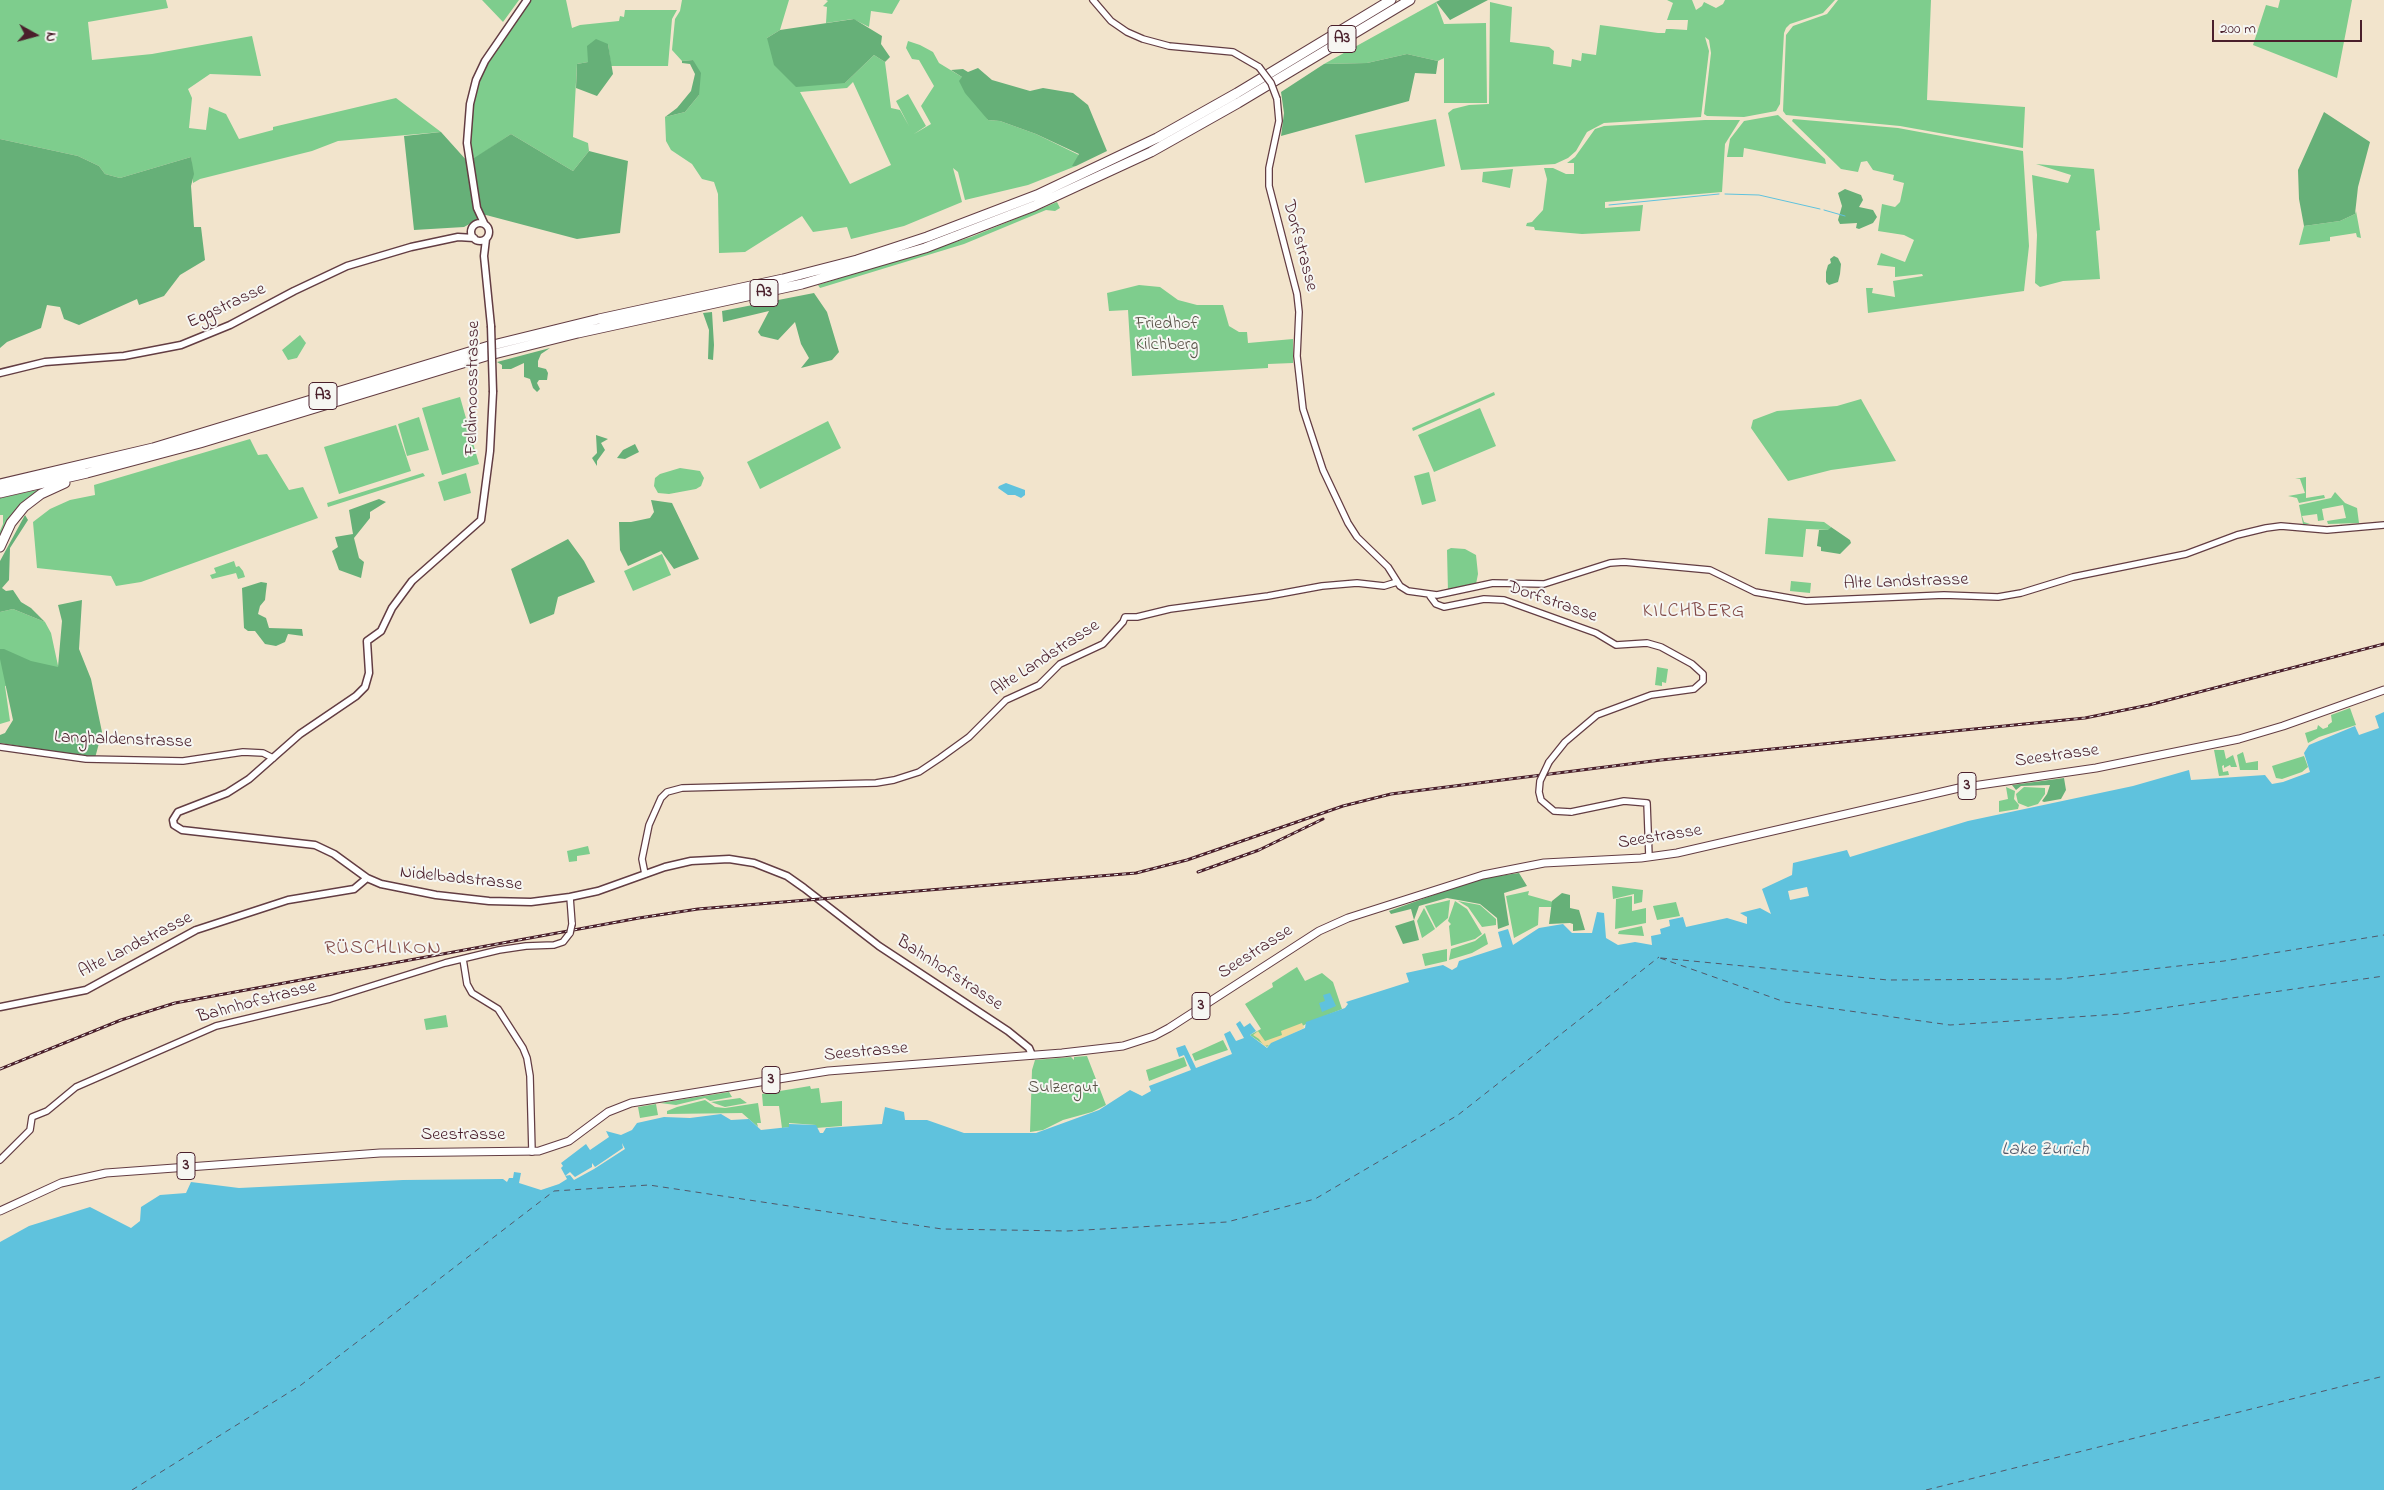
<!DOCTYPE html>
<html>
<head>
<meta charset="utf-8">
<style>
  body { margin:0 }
  #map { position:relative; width:2384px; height:1490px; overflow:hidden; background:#f2e4cc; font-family:"Indie Flower",sans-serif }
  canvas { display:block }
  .north { position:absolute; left:10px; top:10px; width:50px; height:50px; -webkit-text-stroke:4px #f6f6f2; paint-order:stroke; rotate:97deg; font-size:14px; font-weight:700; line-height:20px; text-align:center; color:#4a1f2b }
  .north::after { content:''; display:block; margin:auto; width:18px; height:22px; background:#4a1f2b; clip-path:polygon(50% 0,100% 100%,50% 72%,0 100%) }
  .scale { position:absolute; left:2212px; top:20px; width:150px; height:22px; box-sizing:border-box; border:2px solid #4a1f2b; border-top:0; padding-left:6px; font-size:15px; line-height:18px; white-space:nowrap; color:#4a1f2b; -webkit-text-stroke:4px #f6f6f2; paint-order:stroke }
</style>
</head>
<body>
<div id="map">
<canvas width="2384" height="1490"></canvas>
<div class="north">N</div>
<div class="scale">200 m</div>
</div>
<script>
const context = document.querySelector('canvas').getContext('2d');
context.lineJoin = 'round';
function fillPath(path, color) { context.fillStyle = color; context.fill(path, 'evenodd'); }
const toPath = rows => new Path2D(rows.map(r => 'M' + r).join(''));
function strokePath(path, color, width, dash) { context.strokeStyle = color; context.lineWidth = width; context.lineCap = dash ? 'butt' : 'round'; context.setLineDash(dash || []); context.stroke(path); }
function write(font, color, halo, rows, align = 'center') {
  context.font = font + ' "Indie Flower",sans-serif'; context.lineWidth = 4; context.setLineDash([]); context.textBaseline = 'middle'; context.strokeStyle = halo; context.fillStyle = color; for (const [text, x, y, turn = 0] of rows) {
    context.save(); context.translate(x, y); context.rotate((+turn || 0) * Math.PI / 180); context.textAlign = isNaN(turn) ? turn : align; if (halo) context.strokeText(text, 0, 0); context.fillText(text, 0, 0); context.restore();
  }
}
const green = toPath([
  [0,0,166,0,168,8,88,22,92,60,152,54,252,36,261,76,210,74,188,89,192,98,189,128,206,130,209,107,226,114,239,139,273,130,273,127,396,98,441,132,338,141,312,151,200,179,193,183,191,157,120,178,105,174,99,166,78,156,0,139],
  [482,0,519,0,503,22],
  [530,0,566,0,572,28,580,25,619,21,620,16,624,17,625,10,677,10,672,19,668,66,611,66,608,44,588,62,577,64,573,137,588,143,589,151,573,171,511,134,474,159,471,152,470,125,474,95,486,66],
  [682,0,789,0,780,30,767,38,845,83,874,55,885,62,891,108,900,110,909,126,896,101,908,94,926,126,914,134,931,124,921,106,934,86,919,60,912,59,906,48,908,41,920,45,933,52,939,63,962,77,988,120,1000,121,1036,134,1079,155,1073,166,1076,166,1028,185,965,200,958,172,953,168,962,202,904,226,851,239,847,227,813,232,802,216,745,252,719,253,718,194,714,182,702,179,692,164,671,150,666,141,665,117,685,112,699,95,693,60,682,61,672,50,675,19,680,11],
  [853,82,891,165,850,184,800,92,847,88],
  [826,0,900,0,892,14,871,11,869,27,853,19,826,23,827,7,823,6,828,1],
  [1667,0,1692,0,1696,10,1702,6,1704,2,1716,8,1723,4,1725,0,1835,0,1823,13,1790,24,1786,28,1784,33,1780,104,1776,111,1744,117,1707,116,1704,114,1711,53,1709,40,1705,37,1709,51,1701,117,1604,123,1587,132,1576,151,1568,158,1555,164,1461,170,1448,113,1453,109,1469,105,1489,104,1490,2,1512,7,1510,42,1549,47,1554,51,1553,64,1571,67,1572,59,1581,61,1582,53,1596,55,1600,25,1658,33,1665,33,1666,29,1671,29,1687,30,1688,20,1667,20,1673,3],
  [1838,0,1931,0,1927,100,2025,107,2023,148,1900,126,1786,115,1783,111,1786,35,1793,26,1827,14],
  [2280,0,2352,0,2337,78,2253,45,2266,5,2278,8],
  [1436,2,1444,24,1486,23,1487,103,1444,103,1444,58,1438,61,1407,54,1367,63,1324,64],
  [1778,115,1825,159,1826,164,1744,148,1743,157,1727,157,1730,139,1744,121],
  [1436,119,1445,166,1365,183,1355,135],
  [1793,119,1898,128,2023,151,2029,246,2024,291,1868,313,1866,288,1873,288,1872,293,1895,297,1893,281,1923,276,1922,274,1895,277,1895,267,1877,265,1881,253,1905,262,1914,240,1904,235,1878,231,1882,204,1895,207,1900,202,1904,183,1893,180,1894,175,1873,170,1867,161,1861,162,1858,172,1841,169,1792,121],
  [1705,120,1740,120,1725,144,1722,192,1605,202,1605,208,1643,205,1640,231,1582,234,1535,230,1534,227,1526,226,1527,223,1532,222,1543,210,1547,179,1544,168,1553,168,1566,174,1574,174,1574,163,1567,163,1575,157,1595,129,1604,126],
  [2036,164,2094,169,2100,230,2096,231,2100,279,2063,281,2040,287,2035,283,2037,235,2032,175,2068,183,2071,175],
  [1513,169,1510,188,1482,182,1483,172],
  [1057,202,1060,208,1055,211,1046,210,964,244,820,288,818,285,971,237],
  [2356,211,2361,238,2357,237,2356,233,2330,237,2330,241,2299,245,2304,226,2340,221,2355,214],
  [1139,285,1160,287,1178,300,1197,305,1223,305,1229,326,1239,332,1247,332,1248,343,1293,339,1293,363,1268,364,1268,368,1132,376,1128,310,1109,311,1107,293],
  [300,335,306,343,297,358,288,360,282,350],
  [1494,392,1495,395,1413,431,1412,428],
  [460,397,479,464,442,475,422,408],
  [1861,399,1896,461,1831,470,1788,481,1751,428,1753,420,1777,411,1837,406],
  [1480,408,1496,446,1434,472,1418,435],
  [419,417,429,450,407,456,398,424],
  [828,421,841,448,760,489,747,462],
  [396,425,411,471,339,494,324,447],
  [250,439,258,455,267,454,289,490,303,487,318,518,141,582,116,586,111,576,37,568,33,522,50,509,70,500,95,495,94,485],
  [680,468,700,471,704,478,701,486,696,489,669,494,658,493,654,486,655,478,660,474],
  [1429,472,1436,501,1422,505,1414,476],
  [423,473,425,476,328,507,327,503],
  [466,473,471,493,444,501,438,482],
  [2306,477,2306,498,2324,495,2325,498,2299,503,2297,498,2288,496,2305,493,2300,479,2295,479],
  [50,487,41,492,0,542,0,531,3,524,3,515,0,515,0,498],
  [2335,492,2345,503,2357,508,2359,523,2328,524,2327,521,2346,518,2343,505,2322,509,2324,520,2318,521,2317,514,2302,516,2304,522,2310,524,2303,524,2299,505,2331,498],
  [1768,518,1824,522,1831,527,1829,530,1806,529,1803,557,1765,554],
  [1451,548,1465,549,1476,555,1478,574,1476,584,1448,592,1447,550],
  [662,554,671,575,633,591,624,571],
  [234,561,236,567,239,566,243,571,245,577,238,579,236,573,212,579,210,575,216,573,214,568],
  [1791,581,1811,583,1810,593,1790,591],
  [13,609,45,622,51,633,60,675,5,686,10,721,0,724,0,612],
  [1657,667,1668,669,1666,683,1662,682,1662,686,1655,685],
  [2350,708,2356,725,2319,737,2308,743,2305,733,2317,729,2318,725,2323,729,2328,727,2328,725,2332,722,2331,715],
  [2214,750,2224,750,2226,759,2233,755,2237,767,2231,767,2230,765,2224,768,2224,765,2222,766,2223,772,2228,771,2229,775,2219,776],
  [2243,752,2246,763,2258,761,2258,770,2240,770,2237,755],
  [2304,756,2308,767,2302,772,2282,779,2276,778,2272,766],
  [2006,787,2015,791,2014,799,2019,805,2018,809,1999,812,1999,801,2008,799],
  [2024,787,2045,788,2045,794,2038,804,2028,807,2018,803,2016,794],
  [588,846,590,854,577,856,577,861,569,862,567,851],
  [1612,886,1643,890,1642,902,1634,904,1634,894,1613,899],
  [1529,891,1528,895,1553,902,1553,907,1539,907,1538,925,1514,938,1506,896],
  [1632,896,1632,911,1646,908,1646,923,1615,929,1616,899],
  [1450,900,1448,918,1436,928,1425,906],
  [1455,901,1467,909,1482,934,1475,939,1451,946,1449,926,1451,924,1448,921],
  [1458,901,1480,905,1496,919,1496,925,1482,927,1468,907],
  [1676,902,1680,916,1657,920,1653,906],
  [1424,908,1435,929,1422,938,1417,921],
  [1642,926,1644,936,1618,934,1619,931],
  [1485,933,1488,944,1472,953,1449,960,1451,949,1475,941],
  [1447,949,1447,961,1425,966,1422,954],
  [1297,967,1305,981,1322,973,1333,982,1342,1009,1308,1023,1271,1043,1267,1047,1250,1035,1261,1029,1245,1004,1273,987,1272,983],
  [446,1015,448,1027,426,1030,424,1019],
  [1223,1040,1228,1050,1195,1061,1192,1054],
  [1087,1056,1106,1105,1092,1112,1063,1120,1043,1130,1030,1132,1032,1070,1035,1060,1071,1057,1074,1060,1074,1057],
  [1184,1057,1187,1066,1149,1081,1146,1070],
  [810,1086,811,1089,819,1088,821,1103,842,1101,842,1126,816,1128,816,1125,789,1123,789,1127,782,1128,779,1106,763,1106,762,1094],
  [729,1092,732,1097,710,1101,705,1098,676,1105,660,1103],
  [740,1098,747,1103,725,1107,711,1102],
  [705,1100,715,1107,725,1108,758,1103,761,1123,757,1123,758,1127,742,1113,667,1114,667,1111,677,1107],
  [656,1104,658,1115,640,1118,638,1107]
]);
const forest = toPath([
  [1440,0,1488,0,1450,20,1436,2],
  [854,19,882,36,881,44,890,57,885,62,874,55,845,83,796,87,774,65,767,38,780,30],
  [596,39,608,44,613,74,597,96,576,88,577,64,588,62,587,46],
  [1407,54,1438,61,1436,74,1415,73,1409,101,1281,136,1284,113,1281,92,1324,64,1367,63],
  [693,60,701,73,699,95,685,112,665,117,677,108,691,91,695,74,690,64,682,63,682,61],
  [978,68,992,80,1030,91,1043,88,1073,93,1088,105,1107,151,1076,166,1072,166,1079,154,1036,134,1000,121,988,120,965,93,959,81,962,77,951,70,963,69,968,72],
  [2324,112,2370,142,2358,187,2355,214,2340,221,2304,226,2299,199,2298,170],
  [441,132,468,162,511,134,573,171,589,151,628,161,620,233,577,239,486,215,464,227,414,230,404,136],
  [0,139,78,156,99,166,105,174,120,178,191,157,194,174,191,186,194,227,201,227,205,260,180,275,164,296,139,305,137,299,79,325,64,319,60,307,47,305,41,328,7,342,0,348],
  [1845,189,1861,195,1863,200,1859,207,1873,210,1877,217,1873,223,1859,229,1856,228,1857,223,1840,224,1838,220,1842,206,1838,193],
  [1834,256,1838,258,1841,264,1840,274,1838,282,1829,285,1826,282,1826,272,1828,265,1831,263,1830,259],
  [814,293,827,312,839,352,832,360,801,368,809,358,801,344,795,322,778,340,761,336,758,332,769,311,723,322,722,311],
  [712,312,714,345,713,360,708,359,709,330,703,313],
  [550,348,541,354,538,361,538,367,546,369,548,373,547,380,539,380,537,383,540,389,537,392,533,388,530,379,524,377,524,363,511,369,502,369,502,365,497,362],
  [596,435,608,439,601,443,605,450,597,461,597,466,592,458,597,453],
  [635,444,639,452,625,459,617,458,623,450],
  [379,499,386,502,370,512,370,518,354,538,359,558,364,562,361,578,339,570,332,551,338,547,335,537,353,534,349,510],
  [651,500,672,503,699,559,674,569,661,551,628,566,620,550,619,522,631,522,650,518,654,512],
  [25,515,28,520,10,548,9,580,2,588,6,591,13,590,21,602,31,608,45,622,13,609,0,612,0,561],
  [1831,527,1850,540,1851,543,1840,554,1821,551,1821,547,1817,546,1819,530,1828,530],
  [568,539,584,561,595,582,558,597,554,614,530,624,511,569],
  [261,582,267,583,266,591,265,600,260,606,258,614,266,618,269,628,302,629,303,636,288,634,285,642,276,646,265,644,255,631,248,631,244,628,242,588],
  [82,600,79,649,91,679,102,732,95,758,0,743,0,735,5,733,13,720,0,659,0,649,4,649,31,661,58,667,62,621,58,605],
  [2064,778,2066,790,2061,799,2044,802,2042,801,2047,794,2050,785,2021,786,2016,790,2012,785],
  [1519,873,1527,886,1504,893,1509,925,1498,929,1497,918,1480,904,1447,898,1419,906,1414,920,1419,940,1403,944,1395,926,1414,920,1411,909,1391,914,1389,911,1478,879],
  [1562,893,1570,895,1570,908,1579,910,1585,930,1573,931,1573,924,1570,923,1549,924,1552,901]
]);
const sand = toPath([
  [1302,1023,1304,1028,1269,1045,1264,1046,1259,1039,1253,1035,1258,1031,1265,1041,1282,1035,1281,1031]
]);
const water = toPath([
  [1006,483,1025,490,1025,495,1021,498,1015,495,1008,495,998,488,999,486],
  [2384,712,2384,1490,0,1490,0,1242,29,1226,90,1207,131,1228,140,1221,141,1207,160,1195,186,1193,191,1182,239,1188,403,1180,503,1179,507,1182,509,1178,513,1178,514,1172,521,1173,519,1183,541,1190,559,1184,567,1179,561,1168,563,1166,561,1163,586,1144,590,1150,609,1137,606,1131,621,1135,632,1130,637,1123,664,1117,690,1118,721,1114,731,1120,749,1119,761,1130,789,1127,789,1124,816,1125,820,1133,823,1133,826,1128,882,1124,885,1107,904,1112,905,1120,927,1120,964,1133,1036,1133,1099,1110,1130,1090,1142,1096,1151,1091,1149,1086,1191,1070,1184,1055,1179,1057,1176,1048,1185,1045,1196,1068,1232,1054,1224,1034,1230,1031,1236,1041,1244,1038,1236,1024,1240,1021,1244,1027,1250,1023,1256,1031,1250,1035,1267,1048,1271,1043,1305,1028,1306,1022,1345,1008,1348,1004,1346,1002,1409,982,1406,973,1443,965,1452,970,1457,967,1459,961,1502,947,1498,932,1508,929,1513,945,1539,928,1563,924,1572,933,1592,933,1597,912,1604,913,1606,938,1618,945,1635,942,1652,945,1651,936,1661,934,1660,929,1670,926,1669,920,1683,917,1686,927,1727,918,1747,924,1747,917,1740,913,1760,908,1771,914,1762,889,1792,875,1793,863,1847,850,1850,857,1968,821,2133,786,2189,770,2191,780,2265,775,2272,784,2283,782,2310,772,2304,753,2309,745,2355,726,2359,735,2379,728,2375,716],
  [1330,993,1336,1006,1322,1012,1319,1003,1325,1001,1323,995]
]);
const pier = toPath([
  [1807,887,1809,896,1790,900,1788,891],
  [622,1143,625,1149,594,1169,574,1180,570,1175,565,1176,570,1172,575,1177,592,1167,592,1163,595,1167,623,1148]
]);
const stream = toPath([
  [1725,194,1759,195,1820,209],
  [1609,205,1719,194],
  [1824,210,1845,216]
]);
const ferry = toPath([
  [1660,958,1785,1002,1950,1025,2121,1014,2384,976],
  [1661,958,1888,980,2060,979,2224,961,2384,935],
  [132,1490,301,1385,554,1191,649,1185,942,1229,1067,1231,1227,1222,1315,1199,1458,1115,1659,957],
  [1926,1490,2384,1376]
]);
const tertiary = toPath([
  [1093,0,1111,21,1127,32,1143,39,1169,46,1233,52,1259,67],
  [1277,99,1279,121,1269,168,1269,186,1297,294,1299,312,1297,356,1303,409,1323,470,1348,523,1357,537,1388,567,1400,586,1408,591,1437,595,1493,583,1544,584,1610,563,1624,562,1710,570,1755,592,1806,601,1944,595,1998,597,2021,593,2073,577,2186,554,2237,535,2266,528,2281,526,2327,530,2384,525],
  [1430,596,1436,604,1444,607,1484,599,1504,600,1596,633,1616,645,1647,643,1661,647,1692,664,1703,674,1703,681,1694,689,1651,695,1597,715,1565,742,1549,762],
  [0,747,86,759,183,761,243,752,263,753,273,758],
  [1571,812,1624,801,1647,803,1649,857],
  [645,874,642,859,649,825,661,798,667,792,682,788,876,783,894,780,919,772,940,758,969,737,1006,700,1039,685,1060,664,1103,644,1123,622,1125,617,1137,617,1170,609,1268,596,1322,586,1357,583,1384,586,1397,582],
  [570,897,572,924],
  [463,959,467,984,472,993,498,1009,523,1048,527,1058,530,1076,532,1152],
  [0,1160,30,1130,32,1117,47,1111,76,1087,216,1026,330,999,445,963,499,950,526,946,554,945,563,942,570,933]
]);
const secondary = toPath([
  [484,223,477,208,467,143,470,104,476,80,485,61,527,0],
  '471 232a9 9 0 1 1 18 0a9 9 0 1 1-18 0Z',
  [486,239,484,256,491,326],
  [0,373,45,362,124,356,181,345,230,325,294,291,347,266,411,247,458,237,474,238],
  [493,392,490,451,481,520,412,581,392,608,381,631,367,641,369,673,365,687,356,696,300,734,249,779,227,793,178,812,173,820,174,825,182,830,315,845,334,854,367,878,381,884,436,895,489,901,531,902,570,897,598,891,665,867,691,861,729,859,754,863,787,876,804,888,879,946,1008,1031,1029,1048,1032,1055],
  [0,1007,86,990,196,930,288,900,354,889,367,878]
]);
const primary = toPath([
  [0,1211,61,1183,106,1173,380,1153,539,1151,569,1141,608,1112,631,1103,828,1071,1062,1053,1123,1046,1154,1036,1169,1028,1319,931,1348,918,1483,875,1544,863,1641,858,1677,853,1959,788,2096,768,2239,739,2283,726,2384,690]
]);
const motorway = toPath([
  [0,484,153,448,489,346,599,319,783,279,857,260,927,237,1037,195,1157,138,1237,93,1391,0],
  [0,493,87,473,200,443,486,356,578,333,802,284,925,248,1034,206,1151,152,1238,103,1410,0],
  [0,547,11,523,24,507,41,494,65,483]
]);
const rail = toPath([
  [1198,872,1259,850,1323,819],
  [0,1069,121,1020,175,1003,639,918,698,909,1136,873,1187,860,1343,806,1391,794,1661,760,2085,718,2149,705,2384,644]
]);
const tertiaryBridge = toPath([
  [1259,67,1271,83,1277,99],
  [1549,762,1540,781,1539,792,1541,800,1554,811,1571,812],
  [570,933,572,924]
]);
const secondaryBridge = toPath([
  [491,326,493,392]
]);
const shields = [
  [1342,39,28],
  [764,293,28],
  [323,396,28],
  [1967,786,18],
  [1201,1006,18],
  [771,1080,18],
  [186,1166,18]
];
const shieldNames = [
  ["A3",1342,39],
  ["A3",764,293],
  ["A3",323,396],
  ["3",1967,786],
  ["3",1201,1006],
  ["3",771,1080],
  ["3",186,1166]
];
const streetNames = [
  ["Dorfstrasse",1299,246,75],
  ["Eggstrasse",227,307,-25],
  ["Feldimoosstrasse",474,388,-89],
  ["Alte Landstrasse",1906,583,-2],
  ["Dorfstrasse",1552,603,19],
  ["Alte Landstrasse",1046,659,-33],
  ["Langhaldenstrasse",123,741,2],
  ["Seestrasse",2057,757,-8],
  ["Seestrasse",1660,838,-9],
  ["Nidelbadstrasse",461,880,6],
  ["Alte Landstrasse",136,946,-27],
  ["Seestrasse",1256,953,-33],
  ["Bahnhofstrasse",949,974,33],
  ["Bahnhofstrasse",257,1003,-15],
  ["Seestrasse",866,1053,-5],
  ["Seestrasse",463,1136]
];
const parkNames = [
  ["Friedhof",1167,325],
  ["Kilchberg",1167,346],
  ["Sulzergut",1063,1089]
];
const waterNames = [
  ["Lake Zurich",2045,1151]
];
const quarterNames = [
  ["KILCHBERG",1694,613],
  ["RÜSCHLIKON",383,950]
];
fillPath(green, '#7ecd8d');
fillPath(forest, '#66b078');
fillPath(sand, '#eeda9e');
fillPath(water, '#5fc2dd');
fillPath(pier, '#f2e4cc');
strokePath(stream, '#5fc2dd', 1);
strokePath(ferry, '#515869', 1, [6, 5]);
strokePath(tertiary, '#633d43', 8);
strokePath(secondary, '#633d43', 9);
strokePath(primary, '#633d43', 9);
strokePath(motorway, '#633d43', 11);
strokePath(tertiary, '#fff', 5.5);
strokePath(secondary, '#fff', 6);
strokePath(primary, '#fff', 7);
strokePath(motorway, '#fff', 9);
strokePath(rail, '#4a1f2b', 3);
strokePath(rail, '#f6f6f2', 1, [4]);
strokePath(tertiaryBridge, '#633d43', 8, []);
strokePath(secondaryBridge, '#633d43', 9, []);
strokePath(tertiaryBridge, '#fff', 5.5);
strokePath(secondaryBridge, '#fff', 6);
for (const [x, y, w] of shields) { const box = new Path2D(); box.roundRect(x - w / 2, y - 13.5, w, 27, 4); context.fillStyle = '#f6f6f2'; context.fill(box); strokePath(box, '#4a1f2b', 1); }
write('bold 16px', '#4a1f2b', null, shieldNames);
write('18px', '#4a1f2b', '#f6f6f2', streetNames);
write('18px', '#5a5348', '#f6f6f2', parkNames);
write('italic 19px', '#515869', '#f6f6f2', waterNames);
context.letterSpacing = '1px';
write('20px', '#824a48', '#f6f6f2', quarterNames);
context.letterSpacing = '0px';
</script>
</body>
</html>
